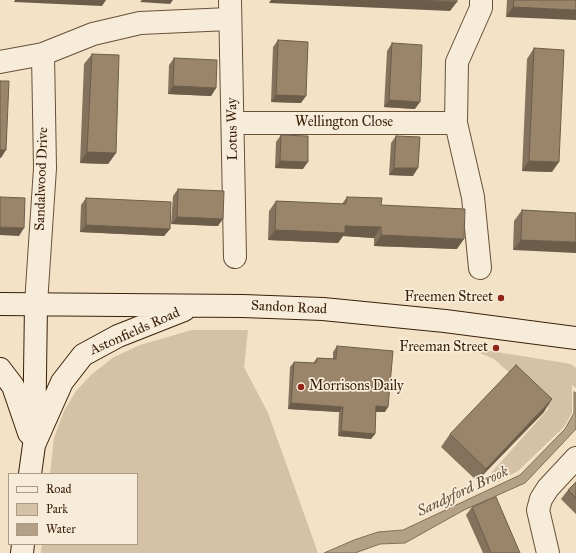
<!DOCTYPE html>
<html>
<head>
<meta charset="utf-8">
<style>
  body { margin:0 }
  #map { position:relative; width:576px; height:553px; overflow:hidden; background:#f3e2c6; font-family:"IM FELL Great Primer",serif }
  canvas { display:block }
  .legend { position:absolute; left:8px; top:473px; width:130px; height:72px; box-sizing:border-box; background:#f7ecda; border:1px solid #ab9a86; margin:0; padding:5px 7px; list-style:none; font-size:12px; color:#3a2009 }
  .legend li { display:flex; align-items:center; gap:8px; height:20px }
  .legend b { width:20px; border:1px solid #ab9a86 }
</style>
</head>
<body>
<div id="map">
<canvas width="576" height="553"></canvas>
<ul class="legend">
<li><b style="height:5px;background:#f7ecda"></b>Road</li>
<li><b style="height:11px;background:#d4c1a6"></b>Park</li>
<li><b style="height:11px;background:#b4a086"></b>Water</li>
</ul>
</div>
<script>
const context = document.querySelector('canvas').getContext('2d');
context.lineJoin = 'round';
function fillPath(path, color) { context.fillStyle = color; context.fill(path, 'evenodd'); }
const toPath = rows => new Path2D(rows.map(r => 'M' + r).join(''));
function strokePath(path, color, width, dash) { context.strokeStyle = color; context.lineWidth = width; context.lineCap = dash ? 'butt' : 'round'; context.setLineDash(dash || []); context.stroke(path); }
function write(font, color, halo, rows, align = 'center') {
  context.font = font + ' "IM FELL Great Primer",serif'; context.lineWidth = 3.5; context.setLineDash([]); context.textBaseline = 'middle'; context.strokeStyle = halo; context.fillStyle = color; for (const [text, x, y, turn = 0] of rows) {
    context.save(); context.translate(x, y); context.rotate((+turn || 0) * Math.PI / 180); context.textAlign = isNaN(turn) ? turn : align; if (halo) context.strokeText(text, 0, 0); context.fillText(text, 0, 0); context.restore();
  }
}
const green = toPath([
  [192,330,248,330,244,367,268,413,318,553,41,553,42,544,137,544,137,474,50,474,54,438,64,411,76,391,92,374,114,357,140,345],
  [466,347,571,364,576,368,576,388,572,385,572,413,564,427,518,471,498,482,491,473,549,408,494,359]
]);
const water = toPath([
  [574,392,576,393,576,429,525,483,464,510,405,543,380,544,355,553,324,553,354,540,378,532,403,530,520,475,565,429,574,413,574,392]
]);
const street = toPath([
  [230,0,235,257],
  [0,62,43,54,93,34,140,23,229,19],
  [233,123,456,123,473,197,480,268],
  [456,123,457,62,481,8,481,0],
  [36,304,45,168,43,54],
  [548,553,538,510,541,499,548,488,576,458]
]);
const secondary = toPath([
  [0,304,243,306,323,309,445,321,576,338],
  [0,369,13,386,29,433],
  [34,445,62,382,83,355,118,336,184,310],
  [30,474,34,445,36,304],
  [22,553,23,544]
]);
const wall = toPath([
  [507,0,576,0,506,17],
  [278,40,301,103,271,102,273,47],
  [392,43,415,109,384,107,387,51],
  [534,48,552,172,522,171,527,59],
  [92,54,116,153,108,164,80,163,84,64],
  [174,58,216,88,211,96,168,94,169,65],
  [281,135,303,169,275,168,276,142],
  [396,136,413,176,389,175,391,143],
  [178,189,218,226,171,224,173,196],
  [347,197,381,205,457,249,374,246,374,238,343,236,338,243,268,240,269,211,276,201,342,204],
  [86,198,170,229,164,236,80,232,81,205],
  [522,210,576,213,513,250,514,221],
  [337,346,385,412,376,412,375,434,371,439,338,436,339,412,288,409,290,367,294,362,313,363,317,358,333,359,333,352],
  [544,412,477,481,441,447,450,434],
  [576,482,576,514,561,499,568,490],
  [472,507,520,553,483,553,466,515]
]);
const shadedWall = toPath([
  [15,0,106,0,102,6,14,2],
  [142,0,173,0,170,4,140,2],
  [271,0,413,0,457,2,450,11,269,3],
  [513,7,576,10,576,20,506,17],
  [173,86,216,88,211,96,168,94],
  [276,95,306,96,301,103,271,102],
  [389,100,420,102,415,109,384,107],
  [0,150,6,150,1,158,0,158],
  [87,152,116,153,108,164,80,163],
  [280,161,308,162,303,169,275,168],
  [529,161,559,162,552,172,522,171],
  [394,168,418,168,413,176,389,175],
  [177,217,223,219,218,226,171,224],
  [86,225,170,229,164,236,80,232],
  [345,226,381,227,374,238,343,236,338,243,268,240,275,230],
  [0,227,24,228,19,236,0,235],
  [381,235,464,239,457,249,374,246],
  [521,240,576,242,576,253,513,250],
  [552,399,544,412,477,481,486,469],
  [291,403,343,407,339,412,288,409],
  [376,406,388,407,385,412,373,412],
  [341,431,375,434,371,439,338,436]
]);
const building = toPath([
  [413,0,457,0,457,2,413,0],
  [514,0,576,0,576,10,513,7,514,0],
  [278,40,308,42,306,96,276,95,278,40],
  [392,43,422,45,420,102,389,100,392,43],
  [534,48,564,50,559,162,529,161,534,48],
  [92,54,119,55,116,153,87,152,92,54],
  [174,58,217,60,216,88,173,86,174,58],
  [0,81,9,81,6,150,0,150,0,81],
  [281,135,308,136,308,162,280,161,281,135],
  [396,136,420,137,418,168,394,168,396,136],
  [178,189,224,191,223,219,177,217,178,189],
  [0,197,25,198,24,228,0,227,0,197],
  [347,197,382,198,381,205,465,209,464,239,381,235,381,227,345,226,345,233,275,230,276,201,346,204,347,197],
  [86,198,171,202,170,229,86,225,86,198],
  [522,210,576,213,576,242,521,240,522,210],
  [337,346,393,351,388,407,376,406,375,434,341,431,343,407,291,403,294,362,316,363,317,358,336,359,337,346],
  [516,365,552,399,486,469,450,434,516,365],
  [576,482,576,498,568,490,576,482],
  [496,497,520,553,491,553,472,507,496,497]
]);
const markers = [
  [501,298,4,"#8f2418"],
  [496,348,4,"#8f2418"],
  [301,387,4,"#8f2418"]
];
const streetNames = [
  ["Wellington Close",344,123],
  ["Lotus Way",233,129,-91],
  ["Sandalwood Drive",42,179,-88],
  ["Sandon Road",289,308,3],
  ["Astonfields Road",135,332,-24]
];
const poiNames = [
  ["Freemen Street",493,298],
  ["Freeman Street",488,348],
  ["Morrisons Daily",309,387,"left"]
];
const waterNames = [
  ["Sandyford Brook",463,492,-25]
];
fillPath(green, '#d4c1a6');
fillPath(water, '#b4a086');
strokePath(water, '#836d54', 1);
strokePath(street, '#685038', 24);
strokePath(secondary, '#3a2009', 24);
strokePath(street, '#f7ecda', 22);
strokePath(secondary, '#f7ecda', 22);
fillPath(wall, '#84725c');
fillPath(shadedWall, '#6c5d4b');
fillPath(building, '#9a856b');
strokePath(building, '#6c5d4b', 1);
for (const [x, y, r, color] of markers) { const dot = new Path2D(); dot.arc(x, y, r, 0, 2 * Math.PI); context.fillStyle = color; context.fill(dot); strokePath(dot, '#f7ecda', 1.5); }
write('14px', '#3a2009', '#f7ecda', streetNames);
write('14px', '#3a2009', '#f7ecda', poiNames, 'right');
write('italic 15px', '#654d35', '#f7ecda', waterNames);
</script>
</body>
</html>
